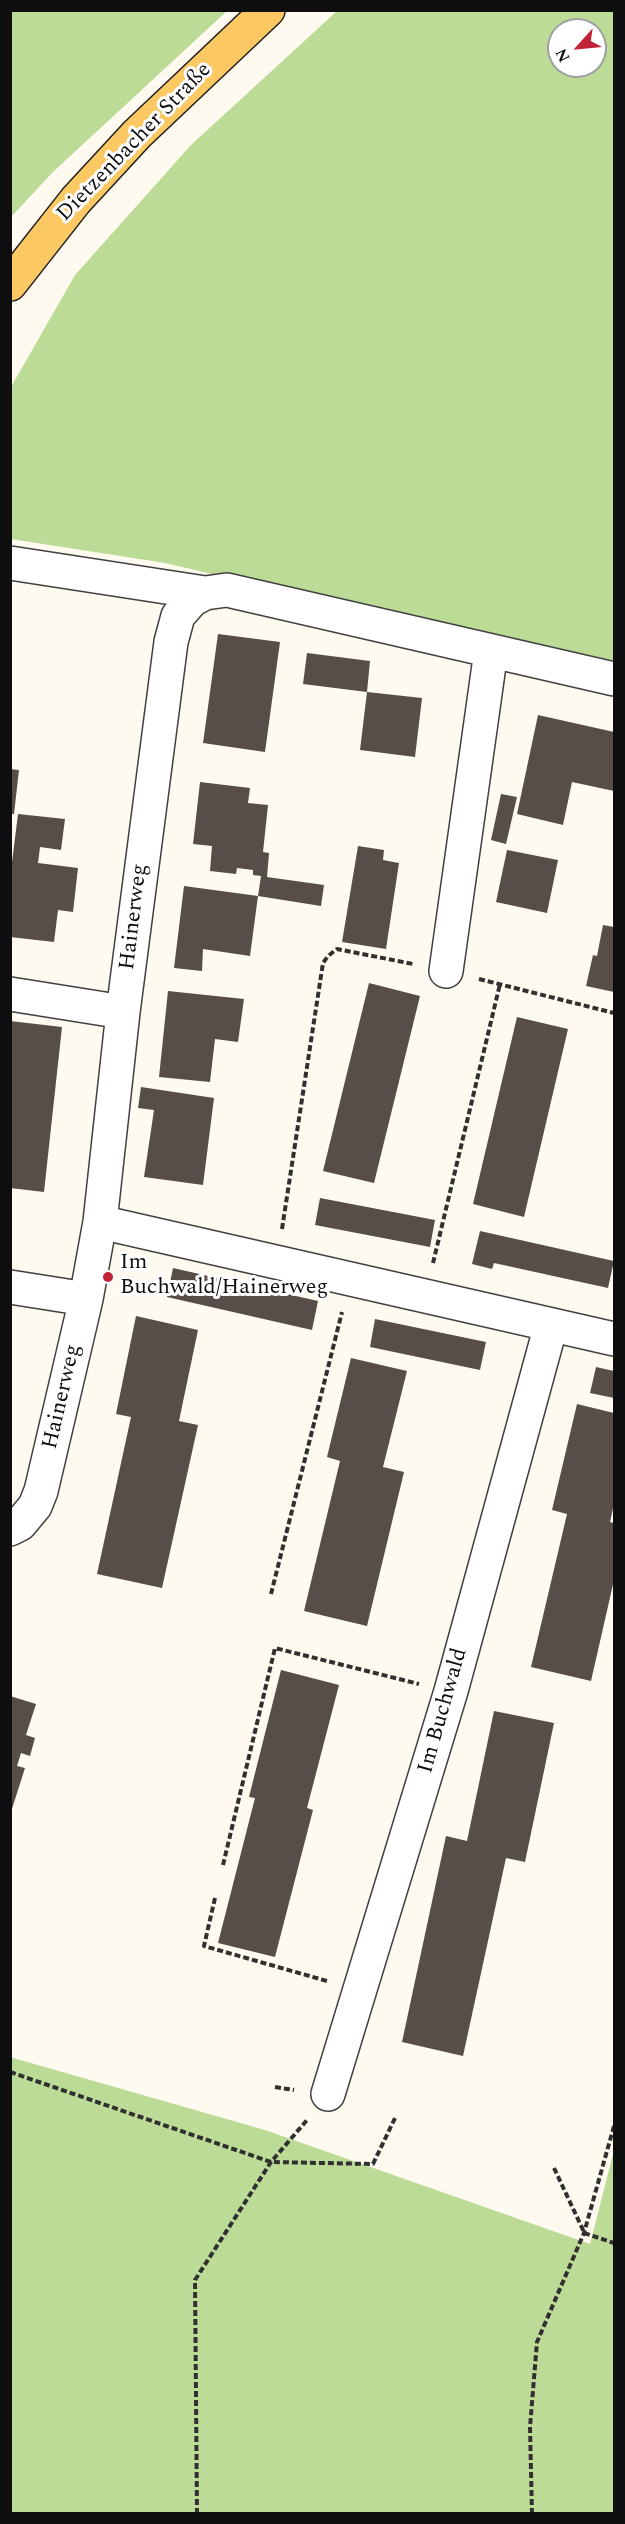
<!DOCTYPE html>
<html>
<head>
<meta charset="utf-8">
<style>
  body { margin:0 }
  #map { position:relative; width:625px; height:2524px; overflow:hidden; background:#fffaef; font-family:Spectral,serif }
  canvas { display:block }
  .frame { position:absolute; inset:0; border:12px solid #0e0e0e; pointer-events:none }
  .north { position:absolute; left:547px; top:18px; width:60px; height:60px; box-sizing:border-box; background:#fff; border:2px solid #9f9f9f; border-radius:50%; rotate:243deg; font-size:16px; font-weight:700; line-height:24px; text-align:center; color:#0e0e0e }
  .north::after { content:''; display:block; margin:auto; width:21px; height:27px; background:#c12339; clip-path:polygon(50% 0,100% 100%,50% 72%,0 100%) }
</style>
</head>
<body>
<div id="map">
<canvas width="625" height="2524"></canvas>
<div class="frame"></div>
<div class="north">N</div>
</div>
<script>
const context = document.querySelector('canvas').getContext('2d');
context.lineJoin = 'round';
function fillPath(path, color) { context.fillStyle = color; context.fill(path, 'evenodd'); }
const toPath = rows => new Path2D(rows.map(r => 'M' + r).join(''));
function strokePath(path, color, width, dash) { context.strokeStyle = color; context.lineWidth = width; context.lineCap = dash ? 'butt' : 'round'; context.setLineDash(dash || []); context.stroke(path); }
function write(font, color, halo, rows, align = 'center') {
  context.font = font + ' Spectral,serif'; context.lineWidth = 6; context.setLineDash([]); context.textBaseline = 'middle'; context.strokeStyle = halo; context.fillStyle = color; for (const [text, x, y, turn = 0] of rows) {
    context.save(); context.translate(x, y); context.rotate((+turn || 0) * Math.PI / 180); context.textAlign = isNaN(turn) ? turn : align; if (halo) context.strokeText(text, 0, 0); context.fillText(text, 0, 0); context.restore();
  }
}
const forest = toPath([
  [11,10,227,10,227,11,53,172,11,217],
  [337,11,614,11,614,668,165,563,11,539,11,387,75,275,191,145],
  [559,30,595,30,595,66,559,66],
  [10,2057,265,2130,590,2244,614,2150,614,2513,11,2513]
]);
const building = toPath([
  [218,634,280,642,265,752,203,743],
  [307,653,370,661,367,692,303,684],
  [367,692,422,698,415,757,360,750],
  [538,715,614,732,614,791,572,782,563,825,517,814],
  [10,769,19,770,14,814,10,814],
  [200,782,250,788,248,803,268,805,263,852,269,853,267,877,324,885,321,906,258,896,261,876,253,875,253,870,237,868,236,874,210,871,212,846,193,844],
  [501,794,517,797,506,844,491,840],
  [18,814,65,819,61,850,40,847,38,863,78,868,73,912,58,910,54,942,10,937,10,878],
  [358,846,384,850,383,860,399,863,386,949,342,942],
  [507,850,558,860,547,913,496,902],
  [184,886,258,896,250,956,203,949,202,971,174,968],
  [603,925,614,927,614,992,586,986,593,955,597,956],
  [369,983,420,996,374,1183,323,1171],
  [168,991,244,999,238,1042,215,1039,210,1082,159,1077],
  [517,1017,568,1029,524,1217,473,1204],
  [10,1021,62,1027,44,1192,10,1188],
  [141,1087,214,1098,203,1185,144,1177,154,1110,138,1108],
  [320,1198,435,1220,430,1247,315,1225],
  [480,1231,614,1261,608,1288,494,1263,492,1269,472,1264],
  [173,1268,318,1301,312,1330,167,1297],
  [136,1316,198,1330,179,1421,198,1425,162,1588,97,1574,131,1417,116,1414],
  [375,1319,486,1342,480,1370,370,1347],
  [351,1358,407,1371,383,1467,404,1472,367,1626,304,1611,340,1461,327,1457],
  [596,1367,614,1371,614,1398,590,1393],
  [577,1404,614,1413,614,1504,610,1522,614,1523,614,1580,591,1681,531,1667,567,1514,552,1510],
  [281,1670,339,1685,307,1808,313,1810,275,1957,218,1943,255,1798,249,1797],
  [10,1696,36,1704,26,1735,35,1738,30,1756,21,1753,17,1766,25,1768,11,1812],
  [494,1711,554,1723,525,1862,506,1858,463,2056,402,2042,446,1836,467,1841]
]);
const path = toPath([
  [479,979,614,1013],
  [282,1229,323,963,328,956,337,949,413,964],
  [433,1263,500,984],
  [271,1594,342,1312],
  [223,1865,275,1648,419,1684],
  [215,1898,204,1946,327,1981],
  [10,2072,271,2162,373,2164,396,2116],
  [275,2087,294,2090],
  [554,2168,584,2232],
  [584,2233,614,2243],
  [197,2514,195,2280,271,2162,307,2120],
  [532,2514,530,2427,537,2342,584,2233,614,2126]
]);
const minor = toPath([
  [10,563,205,593],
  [446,971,491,651],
  [10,994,123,1012],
  [100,1222,614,1339],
  [10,1287,86,1299],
  [10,1529,20,1524,35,1506,41,1491,86,1299,100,1222,123,1012,171,642,178,616,192,600,205,593,227,590,614,679],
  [328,2094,451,1691,551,1325]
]);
const major = toPath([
  [10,284,76,200,137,134,268,10]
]);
const markers = [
  [108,1277,6,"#c12339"]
];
const streetNames = [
  ["Dietzenbacher Straße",135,143,-46],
  ["Hainerweg",135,917,-83],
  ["Hainerweg",63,1397,-77],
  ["Im Buchwald",444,1711,-74]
];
const poiNames = [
  ["Im",120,1264],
  ["Buchwald/Hainerweg",120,1289]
];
fillPath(forest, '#bcdb97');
fillPath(building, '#574e4a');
strokePath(minor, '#414141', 36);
strokePath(major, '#1f1f1f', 36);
strokePath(path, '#303030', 4, [6, 3]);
strokePath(minor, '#fff', 33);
strokePath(major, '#fbc863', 33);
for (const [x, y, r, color] of markers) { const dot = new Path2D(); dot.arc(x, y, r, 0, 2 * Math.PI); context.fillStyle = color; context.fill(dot); strokePath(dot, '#fff', 2); }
write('22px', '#0e0e0e', '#fff', streetNames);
write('22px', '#0e0e0e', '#fff', poiNames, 'left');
</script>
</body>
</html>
